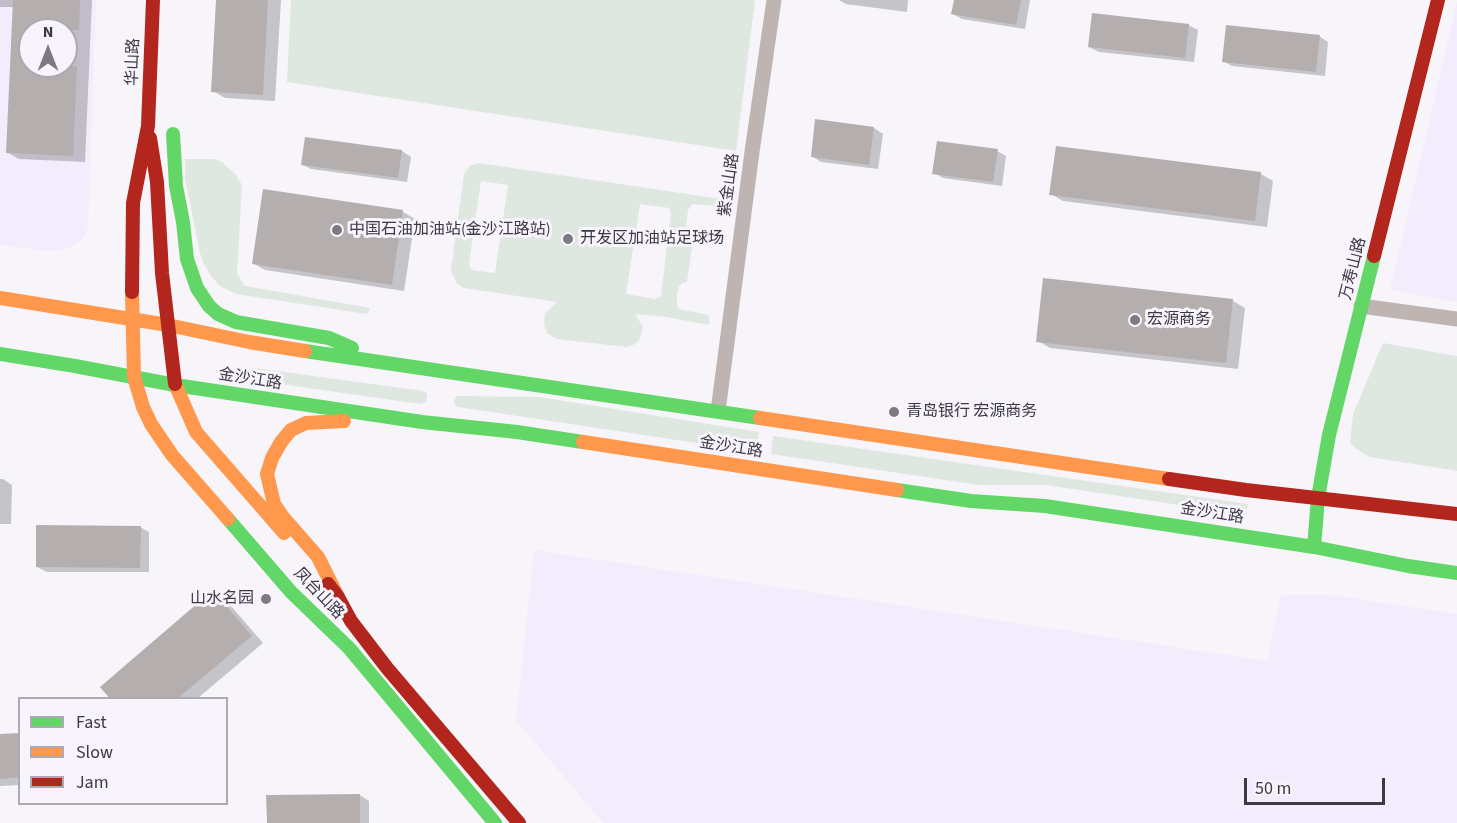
<!DOCTYPE html>
<html>
<head>
<meta charset="utf-8">
<style>
  body { margin:0 }
  #map { position:relative; width:1457px; height:823px; overflow:hidden; background:#f7f5fa; font-family:"Source Sans 3",sans-serif }
  canvas { display:block }
  .legend { position:absolute; left:18px; top:697px; width:210px; height:108px; box-sizing:border-box; background:#f7f4fb; border:2px solid #ada9b2; margin:0; padding:8px 10px; list-style:none; font-size:18px; color:#3d3845 }
  .legend li { display:flex; align-items:center; gap:12px; height:30px }
  .legend b { width:30px; border:2px solid #ada9b2 }
  .north { position:absolute; left:18px; top:18px; width:60px; height:60px; box-sizing:border-box; background:#f7f4fb; border:2px solid #ada9b2; border-radius:50%; rotate:0deg; font-size:16px; font-weight:700; line-height:24px; text-align:center; color:#3d3845 }
  .north::after { content:''; display:block; margin:auto; width:21px; height:27px; background:#7e7a84; clip-path:polygon(50% 0,100% 100%,50% 72%,0 100%) }
  .scale { position:absolute; left:1244px; top:778px; width:141px; height:27px; box-sizing:border-box; border:3px solid #3d3845; border-top:0; padding-left:8px; font-size:18px; line-height:21px; white-space:nowrap; color:#3d3845; -webkit-text-stroke:4px #f7f4fb; paint-order:stroke }
</style>
</head>
<body>
<div id="map">
<canvas width="1457" height="823"></canvas>
<ul class="legend">
<li><b style="height:8px;background:#63d668"></b>Fast</li>
<li><b style="height:8px;background:#ff974d"></b>Slow</li>
<li><b style="height:8px;background:#b3261e"></b>Jam</li>
</ul>
<div class="north">N</div>
<div class="scale">50 m</div>
</div>
<script>
const context = document.querySelector('canvas').getContext('2d');
context.lineJoin = 'round';
function fillPath(path, color) { context.fillStyle = color; context.fill(path, 'evenodd'); }
const toPath = rows => new Path2D(rows.map(r => 'M' + r).join(''));
function strokePath(path, color, width, dash) { context.strokeStyle = color; context.lineWidth = width; context.lineCap = dash ? 'butt' : 'round'; context.setLineDash(dash || []); context.stroke(path); }
function write(font, color, halo, rows, align = 'center') {
  context.font = font + ' "Source Sans 3","Noto Sans SC",sans-serif'; context.lineWidth = 6; context.setLineDash([]); context.textBaseline = 'middle'; context.strokeStyle = halo; context.fillStyle = color; for (const [text, x, y, turn = 0] of rows) {
    context.save(); context.translate(x, y); context.rotate((+turn || 0) * Math.PI / 180); context.textAlign = isNaN(turn) ? turn : align; if (halo) context.strokeText(text, 0, 0); context.fillText(text, 0, 0); context.restore();
  }
}
const built = toPath([
  [0,0,96,0,88,227,83,239,67,249,47,251,0,245],
  [30,30,66,30,66,66,30,66],
  [1457,2,1457,302,1390,290],
  [534,550,1267,661,1281,595,1331,595,1457,614,1457,823,603,823,516,720]
]);
const green = toPath([
  [291,0,755,0,736,151,287,82],
  [185,159,214,159,222,162,236,175,242,185,237,274,245,286,370,308,367,314,236,294,220,286,211,276,203,262,200,253,185,179],
  [479,163,721,199,720,206,692,204,688,210,686,225,689,231,694,234,687,282,682,283,679,286,677,295,677,306,679,309,709,315,709,325,666,317,635,314,643,327,639,341,633,345,627,347,557,339,548,334,545,328,544,323,545,313,557,302,464,288,457,284,451,270,464,174,470,166],
  [481,181,508,185,495,273,472,270,469,264],
  [640,204,669,208,671,213,661,296,655,299,626,294],
  [1383,343,1457,356,1457,471,1370,457,1355,448,1350,442,1353,414],
  [255,368,424,391,427,394,427,398,426,402,420,404,253,380],
  [457,396,539,397,759,432,756,452,458,407,454,404,454,400],
  [773,436,1248,504,1246,515,1046,485,979,485,771,454]
]);
const shadow = toPath([
  [0,0,92,0,85,162,19,159,7,152,14,7,0,7],
  [30,30,66,30,66,66,30,66],
  [218,0,281,0,275,101,225,98,213,91],
  [839,0,908,0,907,12,846,4],
  [955,0,1030,0,1025,29,962,19,953,14],
  [1188,25,1198,30,1194,62,1099,52,1089,47],
  [1319,36,1328,42,1325,76,1232,66,1223,61],
  [874,128,883,134,878,169,821,162,812,156],
  [402,151,411,157,407,182,311,169,302,164],
  [997,151,1006,156,1002,186,943,178,934,173],
  [1261,174,1273,181,1267,227,1063,201,1051,194],
  [264,191,403,212,415,219,404,291,265,270,253,263],
  [1045,280,1233,301,1245,308,1238,369,1050,348,1038,341],
  [0,479,3,479,12,485,11,524,0,524],
  [140,527,149,532,149,572,47,572,37,567],
  [213,592,225,599,263,643,198,698,112,698],
  [20,734,20,785,0,786,0,735],
  [360,795,369,801,369,823,268,823]
]);
const building = toPath([
  [13,0,80,0,79,30,30,30,30,66,77,66,73,156,6,153],
  [216,0,268,0,263,95,211,92],
  [954,0,1021,0,1016,25,951,14],
  [1092,13,1189,24,1185,58,1088,47],
  [1226,25,1320,35,1316,72,1222,62],
  [815,119,874,127,869,165,811,157],
  [305,137,402,150,398,178,301,165],
  [937,141,998,149,993,182,932,174],
  [1056,146,1261,172,1255,221,1049,195],
  [263,189,403,210,392,285,252,264],
  [1043,278,1233,299,1226,363,1036,342],
  [36,525,141,526,140,568,36,567],
  [213,590,252,636,177,699,110,699,100,687],
  [20,733,20,777,0,779,0,734],
  [360,794,360,823,267,823,266,795]
]);
const street = toPath([
  [1361,306,1457,319],
  [718,411,752,152,774,0]
]);
const fast = toPath([
  [173,134,176,186,183,222,187,259,197,288,209,306,218,314,236,322,329,338,352,348],
  [305,351,760,418],
  [0,354,75,366,175,385,422,422,517,432,583,442],
  [897,490,971,501,1045,506,1314,547,1408,566,1457,573],
  [228,519,291,592,349,648,495,823],
  [1314,547,1318,498,1329,435,1374,256]
]);
const slow = toPath([
  [132,292,134,377,143,407,151,424,172,455,228,519],
  [0,298,168,325,249,342,305,351],
  [175,384,196,432,284,533],
  [760,418,1169,479],
  [583,442,897,490],
  [338,597,318,557,283,517,274,504,267,474,272,458,281,442,291,430,306,423,344,421]
]);
const jam = toPath([
  [150,138,157,182,162,273,175,384],
  [1374,256,1438,0],
  [132,292,133,203,148,126,153,0],
  [1169,479,1246,490,1457,514],
  [328,584,338,597,351,621,387,668,519,823]
]);
const markers = [
  [337,230,6,"#7e7a84"],
  [568,239,6,"#7e7a84"],
  [1135,320,6,"#7e7a84"],
  [894,412,6,"#7e7a84"],
  [266,599,6,"#7e7a84"]
];
const streetNames = [
  ["华山路",134,62,-88],
  ["紫金山路",730,185,-82],
  ["万寿山路",1354,269,-76],
  ["金沙江路",250,380,9],
  ["金沙江路",731,448,9],
  ["金沙江路",1212,514,9],
  ["凤台山路",318,594,46]
];
const poiNames = [
  ["中国石油加油站(金沙江路站)",349,230],
  ["开发区加油站足球场",580,239],
  ["宏源商务",1147,320],
  ["青岛银行 宏源商务",906,412],
  ["山水名园",254,599,"right"]
];
fillPath(built, '#f3ecfc');
fillPath(green, '#dfe7e1');
fillPath(shadow, '#0003');
fillPath(building, '#b5aeaf');
strokePath(street, '#beb4b1', 15);
strokePath(fast, '#63d668', 14);
strokePath(slow, '#ff974d', 14);
strokePath(jam, '#b3261e', 14);
for (const [x, y, r, color] of markers) { const dot = new Path2D(); dot.arc(x, y, r, 0, 2 * Math.PI); context.fillStyle = color; context.fill(dot); strokePath(dot, '#f7f4fb', 2); }
write('16px', '#3d3845', '#f7f4fb', streetNames);
write('16px', '#3d3845', '#f7f4fb', poiNames, 'left');
</script>
</body>
</html>
